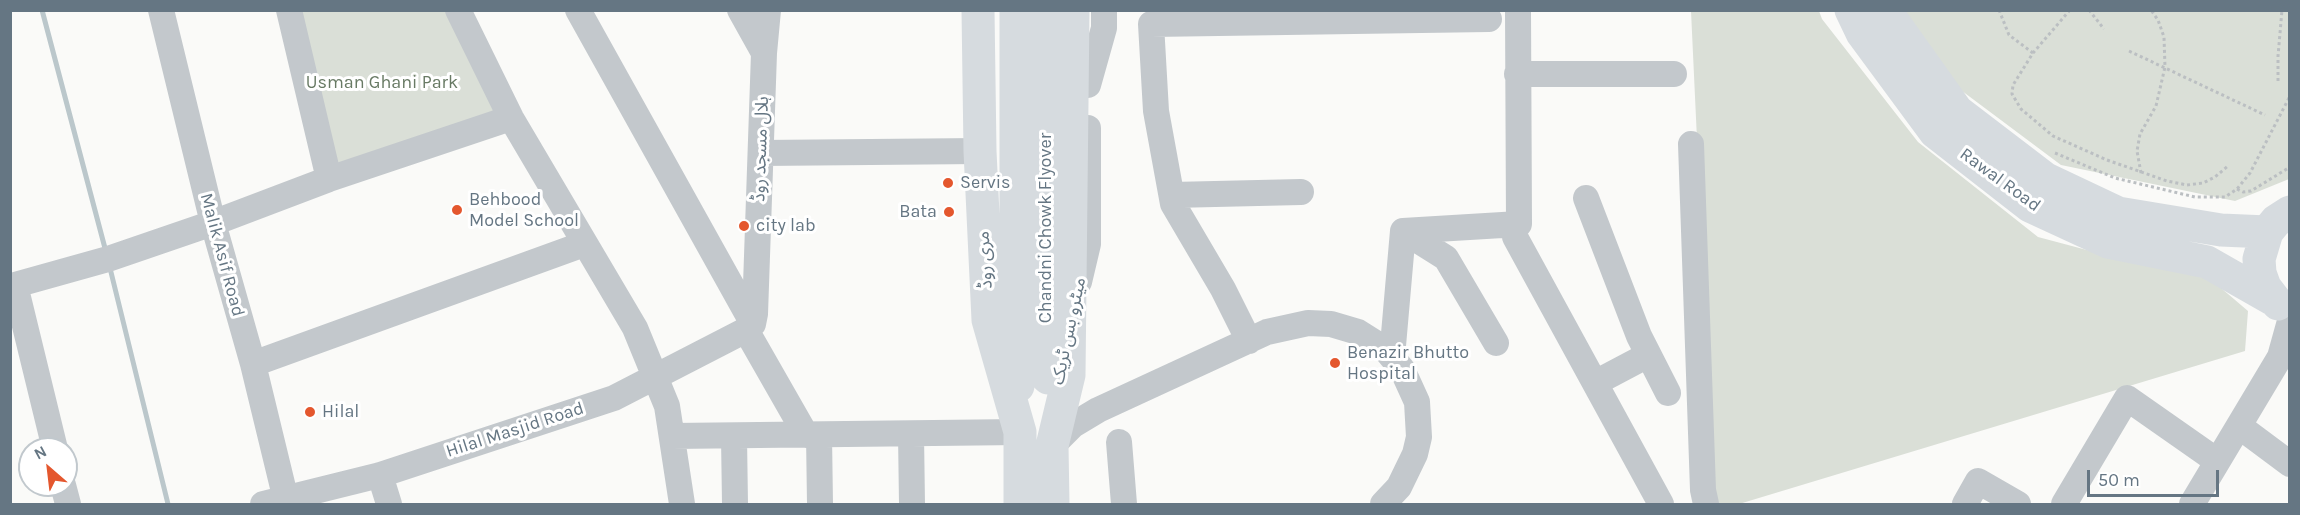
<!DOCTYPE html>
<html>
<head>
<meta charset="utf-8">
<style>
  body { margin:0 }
  #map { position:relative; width:2300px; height:515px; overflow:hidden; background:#fafaf8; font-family:Karla,sans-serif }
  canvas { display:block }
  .frame { position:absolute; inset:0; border:12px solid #657683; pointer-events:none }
  .north { position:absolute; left:18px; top:437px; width:60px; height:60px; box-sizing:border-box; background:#fff; border:2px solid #c1c8cd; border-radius:50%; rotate:332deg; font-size:16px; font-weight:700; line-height:24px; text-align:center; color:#657683 }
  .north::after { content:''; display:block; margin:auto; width:21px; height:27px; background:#e4572e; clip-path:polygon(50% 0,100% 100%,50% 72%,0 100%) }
  .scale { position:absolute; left:2087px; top:470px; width:132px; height:27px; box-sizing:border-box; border:3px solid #657683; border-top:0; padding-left:8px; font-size:18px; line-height:21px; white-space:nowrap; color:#657683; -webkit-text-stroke:4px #fff; paint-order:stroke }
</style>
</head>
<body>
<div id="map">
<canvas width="2300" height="515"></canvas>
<div class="frame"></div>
<div class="north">N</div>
<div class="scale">50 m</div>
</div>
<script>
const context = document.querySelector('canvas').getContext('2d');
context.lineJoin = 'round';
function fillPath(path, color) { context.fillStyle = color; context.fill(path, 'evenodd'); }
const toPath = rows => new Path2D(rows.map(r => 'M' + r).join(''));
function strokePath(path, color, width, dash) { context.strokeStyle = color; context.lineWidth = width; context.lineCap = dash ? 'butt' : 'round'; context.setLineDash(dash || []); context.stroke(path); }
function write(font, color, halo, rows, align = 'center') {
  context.font = font + ' Karla,"Noto Sans Arabic",sans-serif'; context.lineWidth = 6; context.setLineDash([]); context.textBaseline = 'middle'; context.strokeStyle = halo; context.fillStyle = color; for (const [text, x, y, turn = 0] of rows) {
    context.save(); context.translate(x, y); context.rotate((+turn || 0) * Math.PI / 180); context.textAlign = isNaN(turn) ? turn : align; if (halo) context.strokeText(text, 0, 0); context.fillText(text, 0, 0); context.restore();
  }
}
const green = toPath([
  [289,11,455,11,505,116,329,179],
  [1691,11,1819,11,1822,19,1918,142,2038,237,2117,258,2201,271,2248,311,2245,351,1739,504,1714,504],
  [1903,11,2289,11,2289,179,2235,201,2061,165,1950,82]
]);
const stream = toPath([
  [42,10,106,252],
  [109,264,168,504]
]);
const path = toPath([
  [1999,10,2009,35,2033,53],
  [2070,10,2033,53,2013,85,2012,94,2021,109,2053,136,2107,160,2167,181,2187,185,2203,183,2215,177,2228,166],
  [2089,10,2104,29],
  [2129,51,2265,115],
  [2278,81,2278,56,2282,10],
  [2055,153,2115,178,2195,197,2225,197,2237,189,2250,173,2290,96],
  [2141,173,2137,151,2140,134,2156,106,2165,67,2164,37,2158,20,2151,10],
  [2237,189,2243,192,2251,191,2290,167]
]);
const minor = toPath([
  [161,10,213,223,253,364,287,504],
  [289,10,329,179],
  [458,10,511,118,635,328,667,406,682,504],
  [578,10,753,324],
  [740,10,764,53],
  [1517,74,1674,74],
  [1088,85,1104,28,1104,10],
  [1691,144,1703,490,1706,504],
  [761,153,980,151],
  [1172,195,1301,192],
  [1586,198,1639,336,1668,393],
  [1403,231,1446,258,1496,343],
  [1515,237,1661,504],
  [1079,282,1088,244,1088,128],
  [746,330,806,435],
  [1249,341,1223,289,1173,204,1156,111,1151,24,1489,19],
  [1392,357,1403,231,1519,224,1518,10],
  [253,364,584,244],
  [1595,383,1648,355],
  [2239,426,2290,464],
  [911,434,912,504],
  [819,435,820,504],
  [672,436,1020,432],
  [734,437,735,504],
  [1119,442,1124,504],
  [1052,446,1073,425,1098,410,1267,332,1308,323,1331,324,1358,332,1385,349,1402,369,1417,402,1419,437,1415,454,1399,487,1383,504],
  [55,449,15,285,108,259,213,223,329,179,511,118],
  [380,475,389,504],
  [63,485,68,504],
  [263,504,380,475,614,398,746,330,753,324,755,314,764,53,768,10],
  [1965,504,1978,481,2018,504],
  [2064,504,2127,398,2217,461],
  [2192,504,2280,357,2290,321]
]);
const major = toPath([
  [978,10,980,151,988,320,1020,432,1020,504],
  [1016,10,1016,305,1018,386],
  [1046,10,1045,302,1048,378],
  [1851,10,1862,33,1935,132,2030,206,2108,242,2207,262,2272,299],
  [1885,10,1957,111,2046,179,2118,213,2221,230,2267,232],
  [2278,304,2265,287,2260,273,2259,259,2267,232,2276,221,2290,212],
  [1053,504,1052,446,1069,375,1073,10]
]);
const markers = [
  [948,183,6,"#e4572e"],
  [457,210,6,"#e4572e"],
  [949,212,6,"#e4572e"],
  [744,226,6,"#e4572e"],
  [1335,363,6,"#e4572e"],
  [310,412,6,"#e4572e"]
];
const parkNames = [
  ["Usman Ghani Park",382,83]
];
const streetNames = [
  ["ہلال مسجد روڈ",761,149,-88],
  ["Rawal Road",2000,180,36],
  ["Chandni Chowk Flyover",1046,228,-90],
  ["Malik Asif Road",222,255,75],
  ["مری روڈ",985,260,-93],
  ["میٹرو بس ٹریک",1069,331,-78],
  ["Hilal Masjid Road",515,430,-18]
];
const poiNames = [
  ["Servis",960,183],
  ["Behbood",469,200],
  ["Model School",469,221],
  ["Bata",937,212,"right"],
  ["city lab",756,226],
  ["Benazir Bhutto",1347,353],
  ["Hospital",1347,374],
  ["Hilal",322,412]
];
fillPath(green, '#dadfd7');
strokePath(stream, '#bbc7cb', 5);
strokePath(path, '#bbbfc2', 3, [3, 3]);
strokePath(minor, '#c3c8cc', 26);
strokePath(major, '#d6dbdf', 33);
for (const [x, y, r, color] of markers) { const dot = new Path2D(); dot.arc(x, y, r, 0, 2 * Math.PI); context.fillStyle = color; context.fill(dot); strokePath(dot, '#fff', 2); }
write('18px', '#687a64', '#fff', parkNames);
write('18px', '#657683', '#fff', streetNames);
write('18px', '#657683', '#fff', poiNames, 'left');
</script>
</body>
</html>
